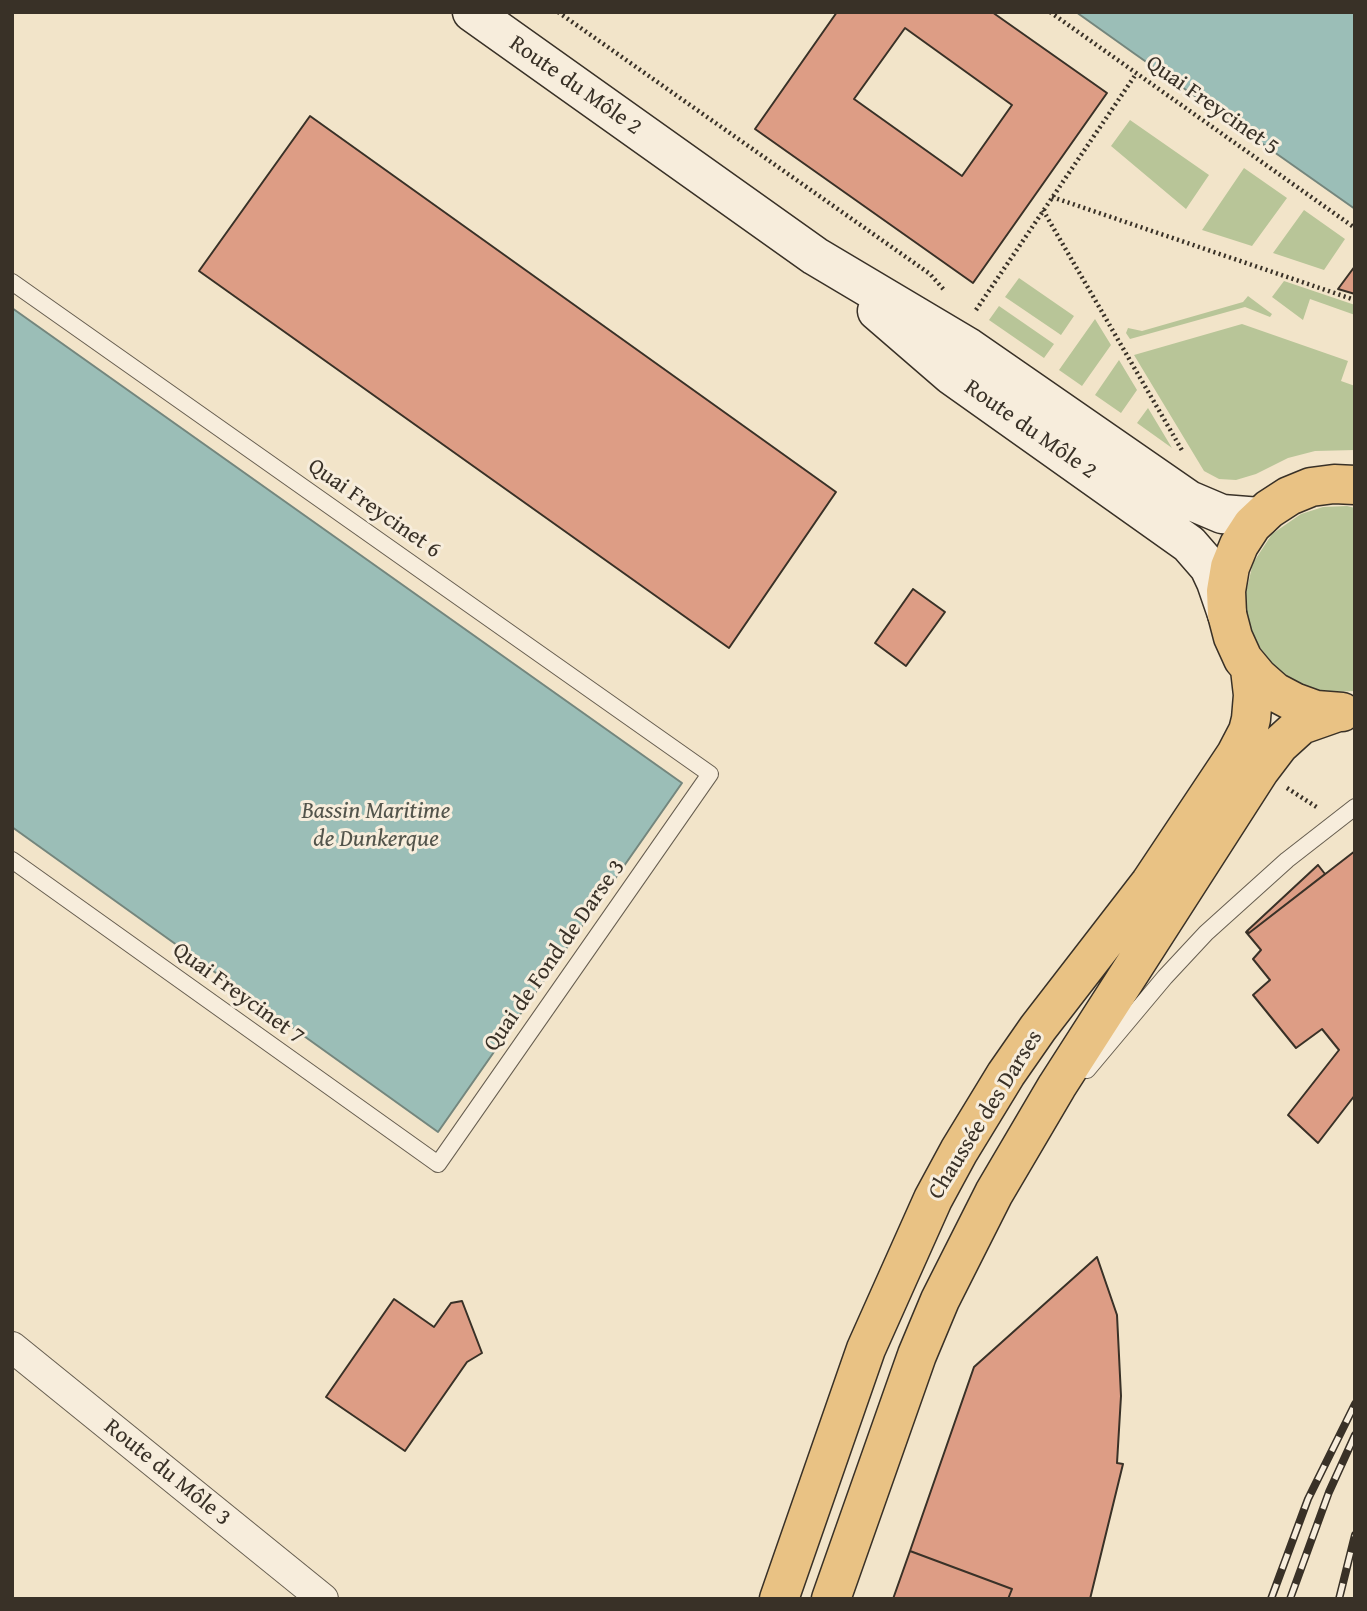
<!DOCTYPE html>
<html>
<head>
<meta charset="utf-8">
<style>
  body { margin:0 }
  #map { position:relative; width:1367px; height:1611px; overflow:hidden; background:#f2e4c9; font-family:"Gentium Book Plus",serif }
  canvas { display:block }
  .frame { position:absolute; inset:0; border:14px solid #393127; pointer-events:none }
</style>
</head>
<body>
<div id="map">
<canvas width="1367" height="1611"></canvas>
<div class="frame"></div>
</div>
<script>
const context = document.querySelector('canvas').getContext('2d');
context.lineJoin = 'round';
function fillPath(path, color) { context.fillStyle = color; context.fill(path, 'evenodd'); }
const toPath = rows => new Path2D(rows.map(r => 'M' + r).join(''));
function strokePath(path, color, width, dash) { context.strokeStyle = color; context.lineWidth = width; context.lineCap = dash ? 'butt' : 'round'; context.setLineDash(dash || []); context.stroke(path); }
function write(font, color, halo, rows, align = 'center') {
  context.font = font + ' "Gentium Book Plus",serif'; context.lineWidth = 6; context.setLineDash([]); context.textBaseline = 'middle'; context.strokeStyle = halo; context.fillStyle = color; for (const [text, x, y, turn = 0] of rows) {
    context.save(); context.translate(x, y); context.rotate((+turn || 0) * Math.PI / 180); context.textAlign = isNaN(turn) ? turn : align; if (halo) context.strokeText(text, 0, 0); context.fillText(text, 0, 0); context.restore();
  }
}
const green = toPath([
  [1130,120,1209,175,1186,209,1111,146],
  [1244,168,1287,198,1252,246,1202,230],
  [1304,210,1345,239,1324,270,1273,253],
  [1019,278,1074,316,1061,335,1005,297],
  [1284,281,1355,305,1355,315,1310,299,1303,320,1272,297],
  [1248,296,1272,314,1270,317,1245,307,1130,339,1126,333,1128,328,1142,331,1243,302],
  [999,306,1054,344,1044,358,989,320],
  [1095,319,1111,345,1082,386,1059,370],
  [1242,324,1348,361,1341,381,1355,386,1355,450,1315,451,1288,458,1256,474,1236,480,1219,479,1204,471,1134,355],
  [1119,360,1137,390,1121,413,1095,395],
  [1148,408,1172,448,1137,423],
  [1347,506,1355,508,1355,691,1330,692,1307,688,1277,670,1256,642,1248,620,1245,597,1253,563,1272,534,1301,514,1323,507]
]);
const water = toPath([
  [1076,12,1355,12,1355,209,1135,54,1076,12],
  [12,308,682,783,438,1132,12,827,12,308]
]);
const building = toPath([
  [837,12,992,12,1107,93,973,283,755,129,837,12],
  [905,28,1012,105,962,176,854,99,905,28],
  [310,116,836,492,729,648,199,271,310,116],
  [1355,266,1355,294,1338,289,1355,266],
  [913,589,945,612,906,666,875,643,913,589],
  [1355,851,1355,1095,1318,1143,1288,1115,1339,1050,1322,1029,1296,1048,1253,995,1270,980,1253,959,1261,950,1246,932,1249,933,1355,851],
  [1318,865,1325,874,1249,933,1247,931,1318,865],
  [1097,1257,1117,1315,1121,1396,1117,1463,1123,1464,1090,1599,1008,1599,1012,1589,910,1551,974,1367,1097,1257],
  [394,1299,434,1327,451,1303,462,1301,482,1353,467,1362,405,1451,326,1397,394,1299],
  [910,1551,1012,1589,1008,1599,893,1599,910,1551]
]);
const path = toPath([
  [558,12,930,274,945,291],
  [1050,12,1355,228],
  [1052,197,1355,300],
  [1043,210,1183,452],
  [976,310,1136,74],
  [1287,788,1318,808]
]);
const lane = toPath([
  [12,282,710,774,438,1164,12,860],
  [1087,1070,1165,977,1206,933,1287,860,1355,807]
]);
const street = toPath([
  [12,1347,323,1599]
]);
const secondary = toPath([
  [472,12,815,256,968,347,1189,500,1222,514,1260,517],
  [877,311,951,375,1189,544,1209,567,1216,582,1227,614]
]);
const primary = toPath([
  [1342,712,1316,710,1294,702,1275,692,1258,677,1243,659,1233,637,1227,614,1226,591,1230,567,1239,545,1252,525,1269,509,1289,496,1311,487,1334,484,1355,485],
  [779,1599,866,1349,933,1199,959,1151,1006,1074,1038,1028,1150,883,1236,754,1248,731,1251,719,1253,695,1250,669],
  [831,1599,917,1355,940,1300,994,1193,1057,1086,1260,770,1279,745,1301,725,1338,712]
]);
const rail = toPath([
  [1271,1599,1308,1499,1355,1404],
  [1290,1599,1329,1492,1355,1435],
  [1339,1599,1355,1535]
]);
const streetNames = [
  ["Route du Môle 2",575,86,35],
  ["Quai Freycinet 5",1212,106,35],
  ["Route du Môle 2",1030,430,35],
  ["Quai Freycinet 6",374,509,35],
  ["Quai de Fond de Darse 3",555,956,-55],
  ["Quai Freycinet 7",238,994,36],
  ["Chaussée des Darses",986,1115,-58],
  ["Route du Môle 3",167,1473,39]
];
const waterNames = [
  ["Bassin Maritime",376,812],
  ["de Dunkerque",376,840]
];
fillPath(green, '#b8c598');
fillPath(water, '#9bbeb7');
strokePath(water, '#74867d', 2);
fillPath(building, '#dd9d85');
strokePath(building, '#393127', 2);
strokePath(lane, '#675e50', 18);
strokePath(street, '#675e50', 32);
strokePath(secondary, '#393127', 41);
strokePath(primary, '#393127', 41);
strokePath(path, '#393127', 4.5, [2, 3.5]);
strokePath(lane, '#f7eddc', 16);
strokePath(street, '#f7eddc', 30);
strokePath(secondary, '#f7eddc', 38);
strokePath(primary, '#e9c284', 38);
strokePath(rail, '#393127', 8);
strokePath(rail, '#f7eddc', 5, [16]);
write('23px', '#393127', '#f7eddc', streetNames);
write('italic 24px', '#52544b', '#f7eddc', waterNames);
</script>
</body>
</html>
